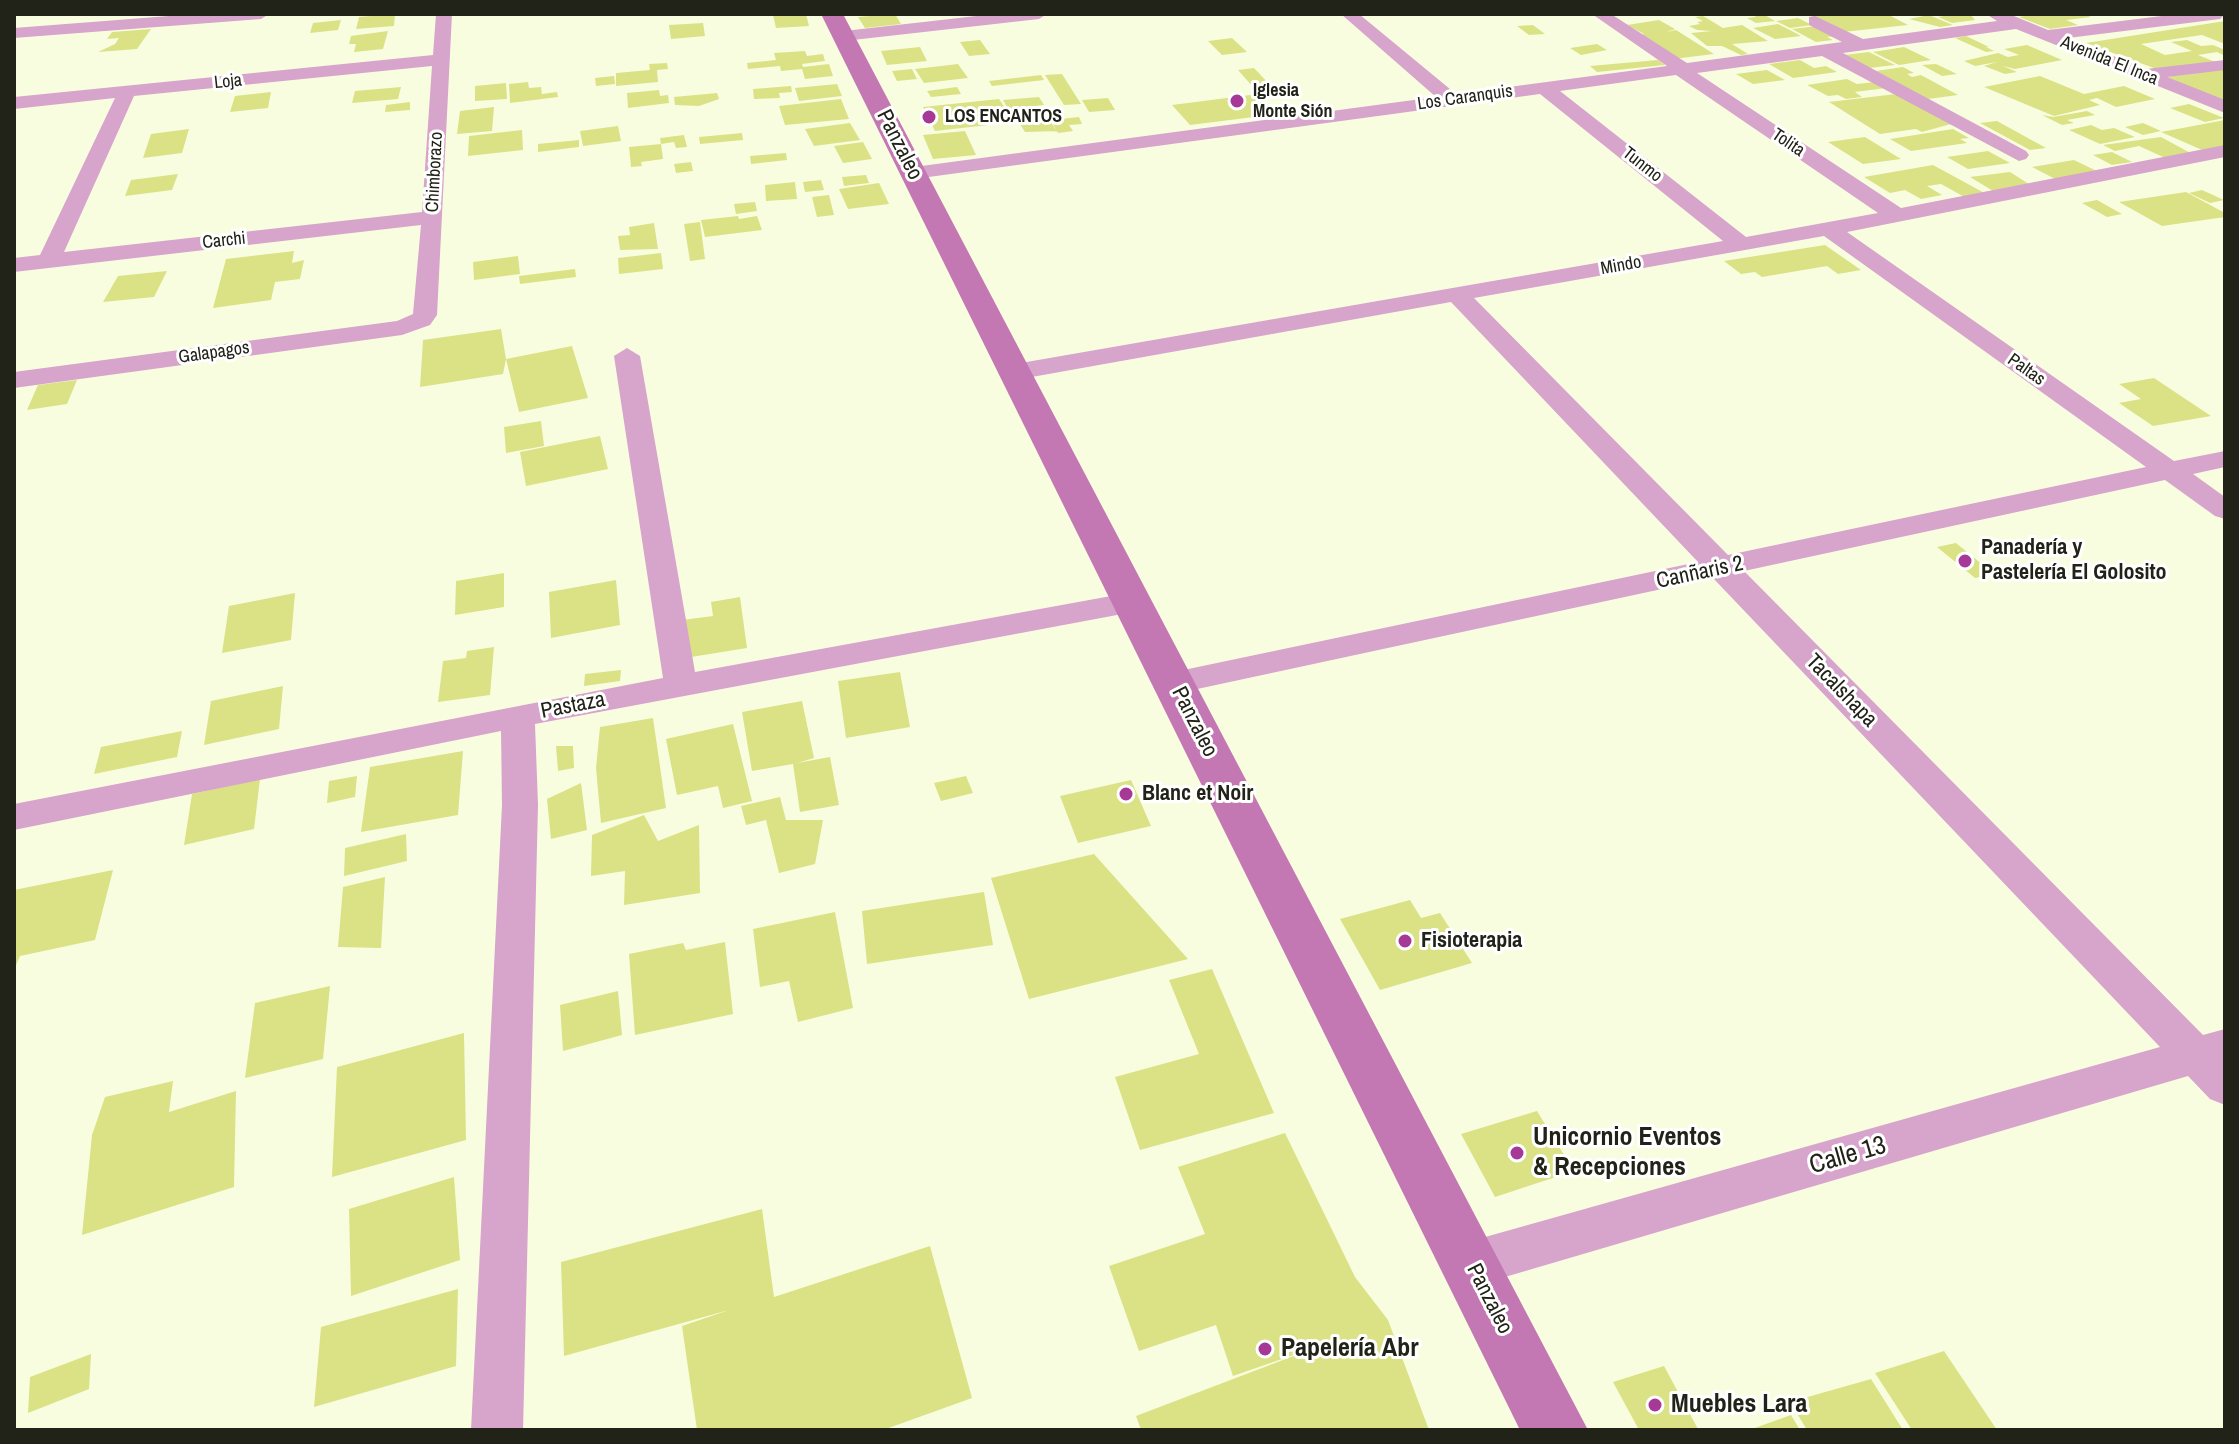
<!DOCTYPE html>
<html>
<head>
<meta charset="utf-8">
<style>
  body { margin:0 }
  #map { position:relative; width:2239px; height:1444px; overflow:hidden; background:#f9fde0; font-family:"Archivo Narrow",sans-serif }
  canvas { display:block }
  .frame { position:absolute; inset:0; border:16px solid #212218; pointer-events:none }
</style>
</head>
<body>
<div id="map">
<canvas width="2239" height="1444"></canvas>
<div class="frame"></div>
</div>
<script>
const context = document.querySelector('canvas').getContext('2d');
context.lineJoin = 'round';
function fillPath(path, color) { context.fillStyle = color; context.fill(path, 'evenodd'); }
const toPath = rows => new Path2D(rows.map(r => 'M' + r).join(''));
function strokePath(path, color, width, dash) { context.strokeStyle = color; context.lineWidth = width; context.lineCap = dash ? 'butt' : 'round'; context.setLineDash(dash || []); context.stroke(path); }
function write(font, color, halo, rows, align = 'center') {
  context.font = font + ' "Archivo Narrow",sans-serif'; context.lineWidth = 6; context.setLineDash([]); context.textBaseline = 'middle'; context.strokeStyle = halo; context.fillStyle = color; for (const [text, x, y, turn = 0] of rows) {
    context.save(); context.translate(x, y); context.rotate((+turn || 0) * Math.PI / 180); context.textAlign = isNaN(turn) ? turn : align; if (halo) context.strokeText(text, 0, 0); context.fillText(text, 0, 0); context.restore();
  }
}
const building = toPath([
  [395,14,394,26,356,29,359,17],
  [806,14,809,26,776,28,773,15],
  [895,14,901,24,865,28,858,17],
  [1752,14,1763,14,1775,21,1756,23,1747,18,1756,17],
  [1849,14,1887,14,1908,25,1843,32,1810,15],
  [1956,14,1970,14,1975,20,1952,23,1938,17],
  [2035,14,2082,14,2091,17,2066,20,2078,25,2050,29,2019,17],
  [1929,15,1953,25,1940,27,1909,19],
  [1703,16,1723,28,1742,25,1768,41,1732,44,1748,54,1741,55,1722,46,1707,46,1691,33,1712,31,1697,30,1689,26,1700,24,1697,22,1703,21,1695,17],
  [1798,18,1812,25,1790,28,1776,21],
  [341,20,338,30,310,33,313,23],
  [1659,20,1675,29,1666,32,1676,30,1714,54,1673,59,1636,35,1644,34,1627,25],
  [2225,21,2225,44,2202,35,2141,44,2165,55,2192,51,2171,42,2187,40,2201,46,2213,45,2225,50,2225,56,2217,52,2198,55,2218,63,2162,71,2086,43],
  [703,23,705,36,671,39,669,25],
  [1778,24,1788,29,1801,36,1775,39,1753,28],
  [1533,25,1545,34,1529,35,1517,26],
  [1817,26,1836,36,1827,37,1833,40,1816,42,1792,29],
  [151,29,137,49,98,52,115,44,119,38,107,39,112,32],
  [388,31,383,49,354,52,356,44,349,44,351,36],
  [1966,36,1989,47,1986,47,1994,51,1986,52,1955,38],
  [1232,38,1247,52,1222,55,1208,41],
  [980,40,990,54,969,56,960,42],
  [1597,44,1607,50,1581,55,1570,48],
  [2027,45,2062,60,2015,69,2003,66,2017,72,2005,74,1984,66,1997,62,1975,66,1964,61,1998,53,2008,57,2019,55,2004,49],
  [920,47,927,61,887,65,881,51],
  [1904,47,1931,60,1899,65,1873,52],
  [805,51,807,56,823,54,825,61,802,64,803,67,829,64,833,76,805,79,802,69,781,71,780,66,748,69,747,63,776,60,774,53],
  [1869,52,1895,65,1869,68,1844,55],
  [1658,60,1665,65,1597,72,1590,66],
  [1800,60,1814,68,1826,66,1837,72,1793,78,1769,64],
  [667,63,668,69,657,70,658,82,616,86,616,73,650,70,649,64],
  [958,64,968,78,924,83,915,69],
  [1936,64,1957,74,1942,76,1922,65],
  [1903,67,1914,73,1907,74,1912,77,1921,75,1958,95,1928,99,1876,71],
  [1254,68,1270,85,1253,87,1238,70],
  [2225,68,2225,102,2166,77,2208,71],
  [912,69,917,79,897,81,892,71],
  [1767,70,1785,80,1753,84,1736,74],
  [1062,74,1081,104,1064,105,1045,75],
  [1041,75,1044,80,992,86,989,81],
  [614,76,615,84,596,86,595,78],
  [2040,76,2084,94,2124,86,2155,99,2116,107,2097,98,2089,100,2100,105,2054,116,1984,87],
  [1847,79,1857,84,1875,82,1886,88,1855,92,1862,97,1846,99,1838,95,1828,96,1807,85],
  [528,82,529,88,541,87,542,94,557,92,558,97,510,103,509,84],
  [506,83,507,99,475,101,475,86],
  [837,84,842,96,799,101,795,88],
  [791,86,792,92,779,93,780,98,754,99,753,89],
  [401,87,398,99,352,103,355,91],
  [957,87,961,94,931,97,927,91],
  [659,90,660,96,668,95,669,103,628,108,627,93],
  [271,92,268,108,230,112,235,96],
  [717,93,719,99,699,106,675,105,674,97],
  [1258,94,1278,114,1190,125,1172,105],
  [1896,94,1951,124,1922,132,1916,129,1880,134,1829,102],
  [1039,97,1044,105,1008,109,1003,100],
  [1108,98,1115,110,1089,112,1082,100],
  [841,99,849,119,785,125,779,106],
  [999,99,1015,122,935,131,923,107],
  [410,102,410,110,385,112,386,105],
  [2189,104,2224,118,2205,122,2170,108],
  [494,107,492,131,457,134,460,111],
  [2087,111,2095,115,2067,120,2074,123,2062,125,2042,115,2053,117],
  [1079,117,1082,124,1069,125,1073,131,1058,133,1051,120],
  [2225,120,2225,150,2209,153,2161,132],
  [1050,121,1057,131,1025,132,1020,124],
  [1997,121,2046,148,2030,150,1980,123],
  [850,123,860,140,814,146,805,129],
  [2143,123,2161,131,2143,135,2125,127],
  [2091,125,2102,130,2114,128,2135,137,2100,144,2069,130],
  [618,126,621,141,583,146,580,131],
  [189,129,182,153,143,158,151,134],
  [1953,129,1969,138,1960,139,1967,143,1911,151,1890,139],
  [522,130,523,150,468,156,469,136],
  [965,131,976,155,933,159,923,135],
  [742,133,743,140,700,144,699,137],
  [684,135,687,147,676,148,674,142,661,144,660,138],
  [1865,137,1901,159,1863,164,1828,142],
  [2161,137,2196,156,2172,161,2139,146,2115,151,2103,145],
  [579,140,579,147,538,152,538,144],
  [863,142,872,159,843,163,834,146],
  [661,144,663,159,641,162,642,166,631,167,629,147],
  [1988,151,2010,163,1968,169,1947,157],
  [2112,152,2132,162,2112,165,2093,155],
  [786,153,787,160,751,164,750,156],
  [2074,160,2101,173,2059,181,2032,167],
  [691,162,693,171,676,173,674,164],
  [1933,165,1990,196,1970,200,1941,184,1927,186,1942,195,1921,199,1905,190,1890,193,1864,177],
  [2010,172,2032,186,1993,191,1970,177],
  [178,174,172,190,125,196,131,180],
  [866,175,869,183,844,186,842,177],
  [821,180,824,190,805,192,803,182],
  [795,182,797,199,766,201,765,185],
  [879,183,889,204,848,209,839,189],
  [2202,190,2224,200,2210,203,2189,193],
  [2186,192,2225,213,2225,217,2162,226,2119,202],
  [829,195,834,215,817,217,812,197],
  [2097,200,2122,214,2107,217,2082,203],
  [755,202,757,211,736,214,734,204],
  [738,216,739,219,757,216,762,230,705,237,701,220],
  [700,222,705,259,690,261,684,224],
  [654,223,658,249,620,250,618,236,630,235,629,227],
  [1825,245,1861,270,1838,274,1827,266,1762,277,1755,272,1741,274,1724,261],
  [294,251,292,263,304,260,300,279,275,282,271,300,213,308,226,259],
  [661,253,663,269,619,274,618,258],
  [518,256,520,274,474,280,473,262],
  [575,269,576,277,520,284,519,276],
  [167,271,154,297,103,302,118,276],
  [501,329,506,359,503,374,420,387,423,340],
  [572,346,588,398,519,412,506,359],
  [2154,378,2211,416,2153,426,2119,403,2141,399,2119,384],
  [77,380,67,404,27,410,38,385],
  [541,421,544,446,506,453,504,427],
  [600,436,608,469,526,486,520,452],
  [1956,543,1994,574,1975,578,1937,547],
  [504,573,504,607,455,615,456,581],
  [616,580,620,625,551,638,549,592],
  [295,593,291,640,222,653,229,606],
  [740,597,747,648,685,658,682,620,713,616,711,602],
  [494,647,490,695,438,702,443,661,466,658,467,651],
  [621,670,620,681,584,686,585,674],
  [900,672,910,727,846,738,838,681],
  [283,686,279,729,204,745,211,701],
  [802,701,814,758,797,763,830,757,839,805,800,812,793,764,752,771,742,712],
  [653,718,666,808,601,823,596,768,600,727],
  [733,724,752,801,723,808,718,786,677,795,666,739],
  [182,731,177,757,94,774,101,747],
  [556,746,573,746,574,768,558,771],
  [463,751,458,815,361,832,370,767],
  [357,776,355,797,327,803,329,781],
  [966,776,973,793,941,801,934,783],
  [260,779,254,829,184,845,192,794],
  [1131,780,1151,826,1078,843,1060,796],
  [581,783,587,830,551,839,547,799],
  [780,797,786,820,823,820,815,864,779,873,766,820,746,825,741,806],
  [644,815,658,841,699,825,700,893,624,905,625,871,591,876,592,835],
  [406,834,407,861,344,876,345,848],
  [1094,854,1188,959,1029,999,991,878],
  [113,870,95,940,20,956,14,970,14,890],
  [385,877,381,948,338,947,343,887],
  [984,892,993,945,867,964,862,911],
  [1410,900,1421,918,1440,913,1472,963,1380,990,1340,919],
  [835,912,853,1008,798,1022,789,981,760,987,753,929],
  [725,942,733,1014,635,1035,629,954,683,943,686,950],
  [1212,969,1274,1113,1140,1150,1115,1077,1199,1054,1169,980],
  [330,986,323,1059,245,1078,255,1003],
  [618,991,622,1035,563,1051,560,1005],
  [464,1033,466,1140,332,1177,337,1067],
  [173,1081,169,1112,236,1091,234,1187,82,1235,92,1135,105,1097],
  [1537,1111,1574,1171,1495,1197,1461,1134],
  [1285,1133,1355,1277,1388,1320,1429,1430,1141,1430,1136,1416,1325,1344,1233,1376,1216,1325,1139,1351,1109,1266,1205,1234,1178,1167],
  [454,1177,460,1260,351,1296,349,1209],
  [762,1209,774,1297,930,1246,972,1398,883,1430,697,1430,682,1326,729,1310,564,1356,561,1262],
  [458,1289,456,1366,314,1407,321,1327],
  [1944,1351,1997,1430,1912,1430,1875,1373],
  [91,1354,89,1389,28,1413,30,1377],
  [1664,1366,1698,1429,1639,1430,1613,1382],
  [1871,1379,1903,1430,1807,1430,1790,1402],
  [1791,1415,1800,1430,1749,1430]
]);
const street = toPath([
  [195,14,269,14,261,19,14,38,14,28,195,14],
  [436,14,452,14,437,315,430,325,402,335,14,388,14,372,397,321,413,314,421,225,14,272,14,258,40,255,115,98,14,109,14,97,433,55,436,14],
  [432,66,422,212,64,252,134,96,432,66],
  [994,14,1047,14,1039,19,844,41,835,36,844,31,994,14],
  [1341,14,1359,14,1456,94,1667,66,1592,14,1611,14,1687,63,1842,42,1809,25,1809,17,1815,16,1863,39,1997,21,1986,14,2009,14,2048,30,2178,14,2225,14,2220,19,2068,38,2146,69,2225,60,2225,70,2167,77,2225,100,2225,113,2016,29,1843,53,2026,151,2029,155,2026,159,2019,161,1822,56,1697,73,1901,208,2225,145,2225,157,1847,232,2174,461,2225,451,2225,467,2193,474,2225,497,2225,519,2215,516,2165,480,1744,571,2203,1035,2225,1029,2225,1105,2210,1099,2188,1076,1471,1287,1454,1280,1447,1264,1454,1248,1471,1241,2160,1047,1713,578,1174,694,1162,691,1157,683,1162,675,1174,672,1698,562,1451,302,1015,380,1002,372,1015,364,1723,241,1540,94,914,179,904,173,914,167,1436,97,1341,14],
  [1676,75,1878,213,1746,237,1560,91,1676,75],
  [1824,236,2146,467,1728,555,1474,298,1824,236],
  [627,348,640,356,695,672,1133,592,1144,595,1149,602,1144,609,1133,612,535,724,538,805,523,1430,471,1430,502,805,501,731,14,830,14,804,663,678,614,356,627,348]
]);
const secondary = toPath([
  [821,14,843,14,1588,1430,1520,1430,821,14]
]);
const markers = [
  [1237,101,8,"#a63896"],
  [929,117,8,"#a63896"],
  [1965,561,8,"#a63896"],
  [1126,794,8,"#a63896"],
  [1405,941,8,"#a63896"],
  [1517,1153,8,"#a63896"],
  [1265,1349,8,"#a63896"],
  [1655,1405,8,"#a63896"]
];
const farStreetnames = [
  ["Avenida El Inca",2109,61,22],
  ["Loja",228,82,-6],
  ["Los Caranquis",1465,98,-8],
  ["Tolita",1788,143,34],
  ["Tunmo",1642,165,38],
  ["Chimborazo",435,172,-87],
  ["Carchi",224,241,-6],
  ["Mindo",1621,266,-10],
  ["Galapagos",214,353,-8],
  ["Paltas",2026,370,35]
];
const farPoinames = [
  ["Iglesia",1253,91],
  ["Monte Sión",1253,112],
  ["LOS ENCANTOS",945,117]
];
const streetNames = [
  ["Panzaleo",899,145,63],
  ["Canñaris 2",1700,573,-12],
  ["Tacalshapa",1841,691,46],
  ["Pastaza",573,706,-11],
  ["Panzaleo",1194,722,63],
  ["Panzaleo",1489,1299,63]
];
const poiNames = [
  ["Panadería y",1981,548],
  ["Pastelería El Golosito",1981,573],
  ["Blanc et Noir",1142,794],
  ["Fisioterapia",1421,941]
];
const nearPoinames = [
  ["Unicornio Eventos",1533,1138],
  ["& Recepciones",1533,1168],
  ["Papelería Abr",1281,1349],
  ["Muebles Lara",1671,1405]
];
const nearStreetnames = [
  ["Calle 13",1848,1156,-16]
];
fillPath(building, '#dae285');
fillPath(street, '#d7a4cc');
fillPath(secondary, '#c378b4');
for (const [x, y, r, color] of markers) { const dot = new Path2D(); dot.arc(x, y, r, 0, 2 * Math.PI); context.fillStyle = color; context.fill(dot); strokePath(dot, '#fff', 3); }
write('18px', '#212218', '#fff', farStreetnames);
write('bold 18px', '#212218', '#fff', farPoinames, 'left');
write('22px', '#212218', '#fff', streetNames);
write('bold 22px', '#212218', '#fff', poiNames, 'left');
write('bold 26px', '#212218', '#fff', nearPoinames, 'left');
write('26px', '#212218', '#fff', nearStreetnames);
</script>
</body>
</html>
